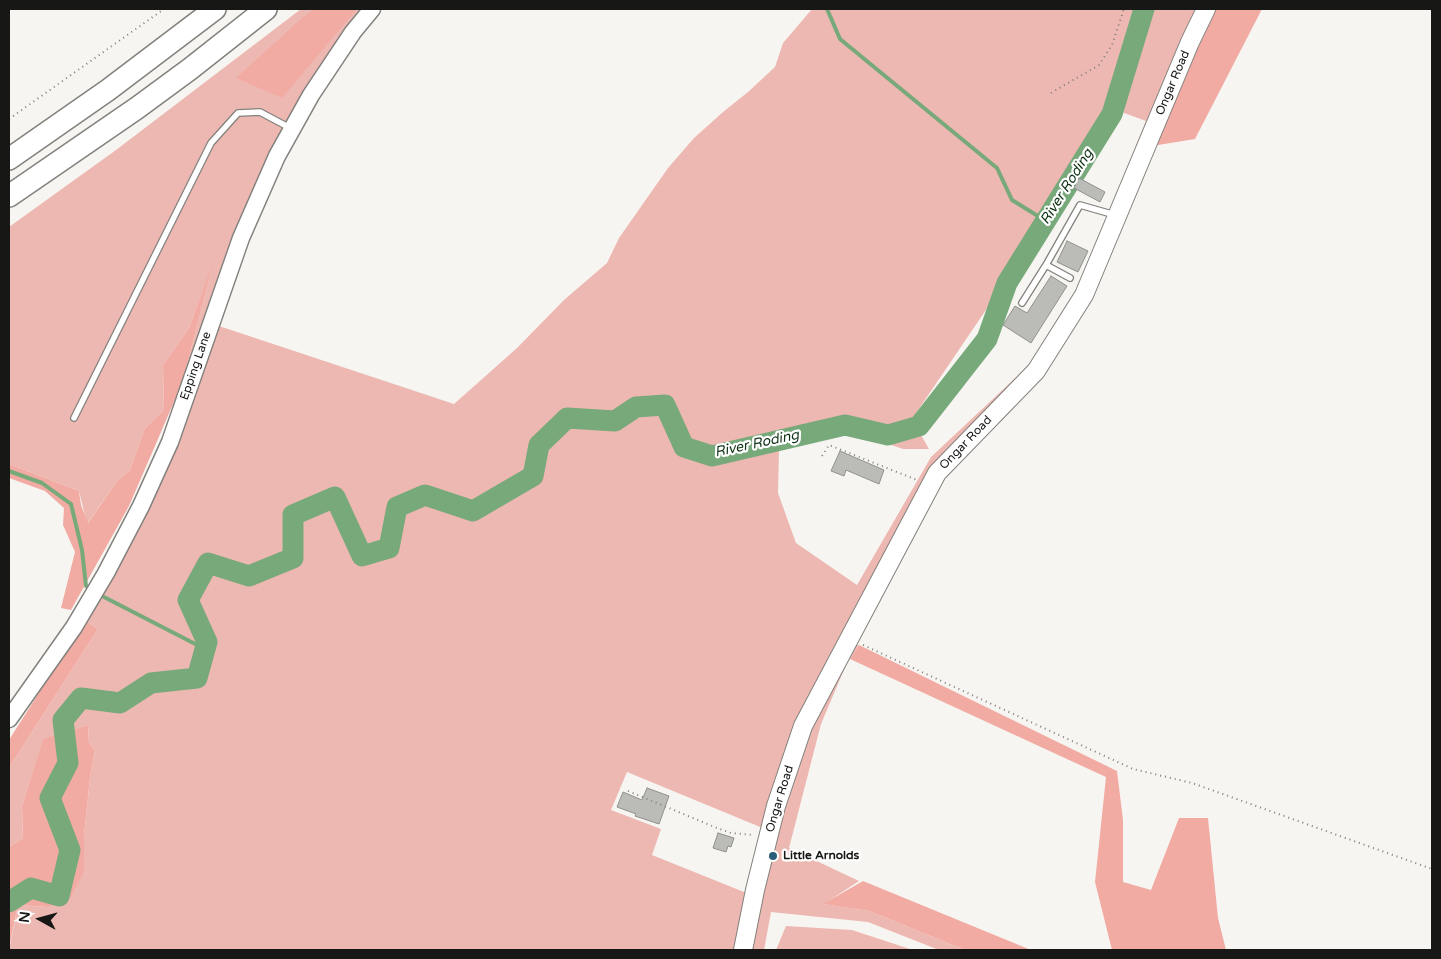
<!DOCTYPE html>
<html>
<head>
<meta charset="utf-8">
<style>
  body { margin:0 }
  #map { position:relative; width:1441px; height:959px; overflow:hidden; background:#f7f5f1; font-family:"Varela Round",sans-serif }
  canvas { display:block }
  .frame { position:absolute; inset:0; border:10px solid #171715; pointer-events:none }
  .north { position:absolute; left:15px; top:894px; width:50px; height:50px; -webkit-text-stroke:4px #fff; paint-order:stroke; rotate:277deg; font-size:14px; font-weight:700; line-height:20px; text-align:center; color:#171715 }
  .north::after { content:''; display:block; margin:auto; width:18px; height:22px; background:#171715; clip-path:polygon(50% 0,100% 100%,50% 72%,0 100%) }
</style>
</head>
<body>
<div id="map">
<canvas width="1441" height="959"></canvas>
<div class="frame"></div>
<div class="north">N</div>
</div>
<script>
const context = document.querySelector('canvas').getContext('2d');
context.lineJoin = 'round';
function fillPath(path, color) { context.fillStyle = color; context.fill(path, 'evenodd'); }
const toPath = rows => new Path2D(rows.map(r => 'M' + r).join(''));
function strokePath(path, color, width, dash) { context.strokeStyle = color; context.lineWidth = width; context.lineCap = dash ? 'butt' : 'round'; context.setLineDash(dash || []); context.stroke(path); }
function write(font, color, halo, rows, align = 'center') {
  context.font = font + ' "Varela Round",sans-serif'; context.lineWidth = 4.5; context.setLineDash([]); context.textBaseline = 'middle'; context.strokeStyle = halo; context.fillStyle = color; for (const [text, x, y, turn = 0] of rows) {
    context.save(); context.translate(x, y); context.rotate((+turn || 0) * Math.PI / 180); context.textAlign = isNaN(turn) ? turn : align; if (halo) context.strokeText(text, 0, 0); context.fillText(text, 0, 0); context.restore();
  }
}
const green = toPath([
  [301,9,361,9,295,108,273,145,235,237,183,381,212,266,189,328,163,365,164,410,145,428,130,470,117,481,87,524,79,491,9,464,9,227,116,150],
  [812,9,1214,9,1090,295,942,477,852,644,859,645,846,665,821,724,789,848,859,881,824,904,869,911,965,950,939,950,868,922,771,912,764,950,9,950,18,905,47,907,84,872,84,836,90,778,95,750,89,743,88,725,43,740,22,806,23,838,9,847,9,768,98,629,85,620,154,491,219,326,454,404,517,348,564,300,607,263,619,238,668,168,694,138,723,112,748,92,775,67,783,43],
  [1105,106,1146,121,1078,290,1027,367,931,457,857,585,796,543,778,493,779,451,844,429,903,449,929,449,912,419,992,301,1015,259,1080,155],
  [627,772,765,829,749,894,652,855,661,829,611,810],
  [786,926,852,930,913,950,776,950]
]);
const forest = toPath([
  [314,9,357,9,282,98,236,78,301,19],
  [1214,9,1262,9,1195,139,1152,146],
  [214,259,183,381,129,506,71,610,61,608,75,552,63,525,64,508,45,491,9,478,9,464,79,491,81,505,88,523,117,481,130,470,145,428,164,410,163,365,189,328],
  [85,620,98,629,9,768,9,740],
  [859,645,1117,771,1123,820,1123,882,1151,890,1179,818,1208,818,1218,918,1226,950,1112,950,1095,882,1106,777,850,659],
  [88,725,89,743,95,750,90,778,84,836,84,872,69,900,47,907,18,905,9,948,9,847,23,838,22,806,43,739],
  [863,881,1031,950,965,950,869,911,823,904]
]);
const stream = toPath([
  [827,9,840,39,997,168,1012,200,1046,221],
  [9,471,42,483,71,504,82,550,86,586],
  [104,597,205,649]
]);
const river = toPath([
  [9,902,31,888,59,896,70,850,50,798,68,763,63,720,81,698,120,703,151,683,197,678,207,642,188,600,208,563,249,576,293,558,293,515,335,497,362,556,389,548,397,507,425,495,473,511,533,476,539,445,567,418,615,421,636,407,665,405,684,447,712,456,845,425,888,435,919,426,987,339,1007,283,1112,114,1144,9]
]);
const building = toPath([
  [1079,178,1105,192,1100,202,1074,188,1079,178],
  [1067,241,1088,251,1078,272,1057,262,1067,241],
  [1051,276,1067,286,1031,343,1003,325,1015,306,1027,313,1051,276],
  [840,451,884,470,879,484,846,470,844,476,831,471,840,451],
  [647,788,669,796,659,824,635,816,636,814,617,807,623,792,642,800,647,788],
  [718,833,734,838,731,847,728,846,726,852,713,848,718,833]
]);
const path = toPath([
  [1051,93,1099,65,1112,45,1124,9],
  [9,119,164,9],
  [822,456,829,445,917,480],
  [863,645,1133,769,1192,783,1432,869],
  [628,791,717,828,731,833,754,835]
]);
const lane = toPath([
  [1046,265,1070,278],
  [1022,303,1046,265,1080,205,1115,215],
  [74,418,211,143,238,113,260,112,292,129]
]);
const secondary = toPath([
  [9,719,74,627,106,573,141,506,170,442,241,238,277,156,311,95,353,32,372,9]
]);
const primary = toPath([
  [743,950,755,890,776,806,803,726,937,473,1036,371,1084,295,1190,42,1206,9]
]);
const highway = toPath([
  [9,159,108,90,215,9],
  [9,196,137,108,190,69,266,9]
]);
const markers = [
  [773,856,5,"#2a5d7a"]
];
const streetNames = [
  ["Ongar Road",1173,83,-67],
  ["Epping Lane",196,366,-71],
  ["Ongar Road",966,443,-46],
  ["Ongar Road",780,799,-73]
];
const poiNames = [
  ["Little Arnolds",783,856]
];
const waterNames = [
  ["River Roding",1067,187,-58],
  ["River Roding",757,444,-12]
];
fillPath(green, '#eeb8b2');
fillPath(forest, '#f1aba3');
strokePath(stream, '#78a97b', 4);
strokePath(river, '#78a97b', 21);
fillPath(building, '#bbbcb8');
strokePath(building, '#90918d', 1);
strokePath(lane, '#83817d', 8);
strokePath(secondary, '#83817d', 19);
strokePath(primary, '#83817d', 20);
strokePath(highway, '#83817d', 24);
strokePath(path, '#807f7c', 2, [1, 4]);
strokePath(lane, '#fff', 5.5);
strokePath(secondary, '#fff', 16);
strokePath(primary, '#fff', 18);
strokePath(highway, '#fff', 21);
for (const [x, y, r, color] of markers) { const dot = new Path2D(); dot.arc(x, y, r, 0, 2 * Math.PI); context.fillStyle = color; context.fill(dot); strokePath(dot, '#fff', 2); }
write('12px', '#171715', '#fff', streetNames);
write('bold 12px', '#171715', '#fff', poiNames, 'left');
write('italic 14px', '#0f3314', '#fff', waterNames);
</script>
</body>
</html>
